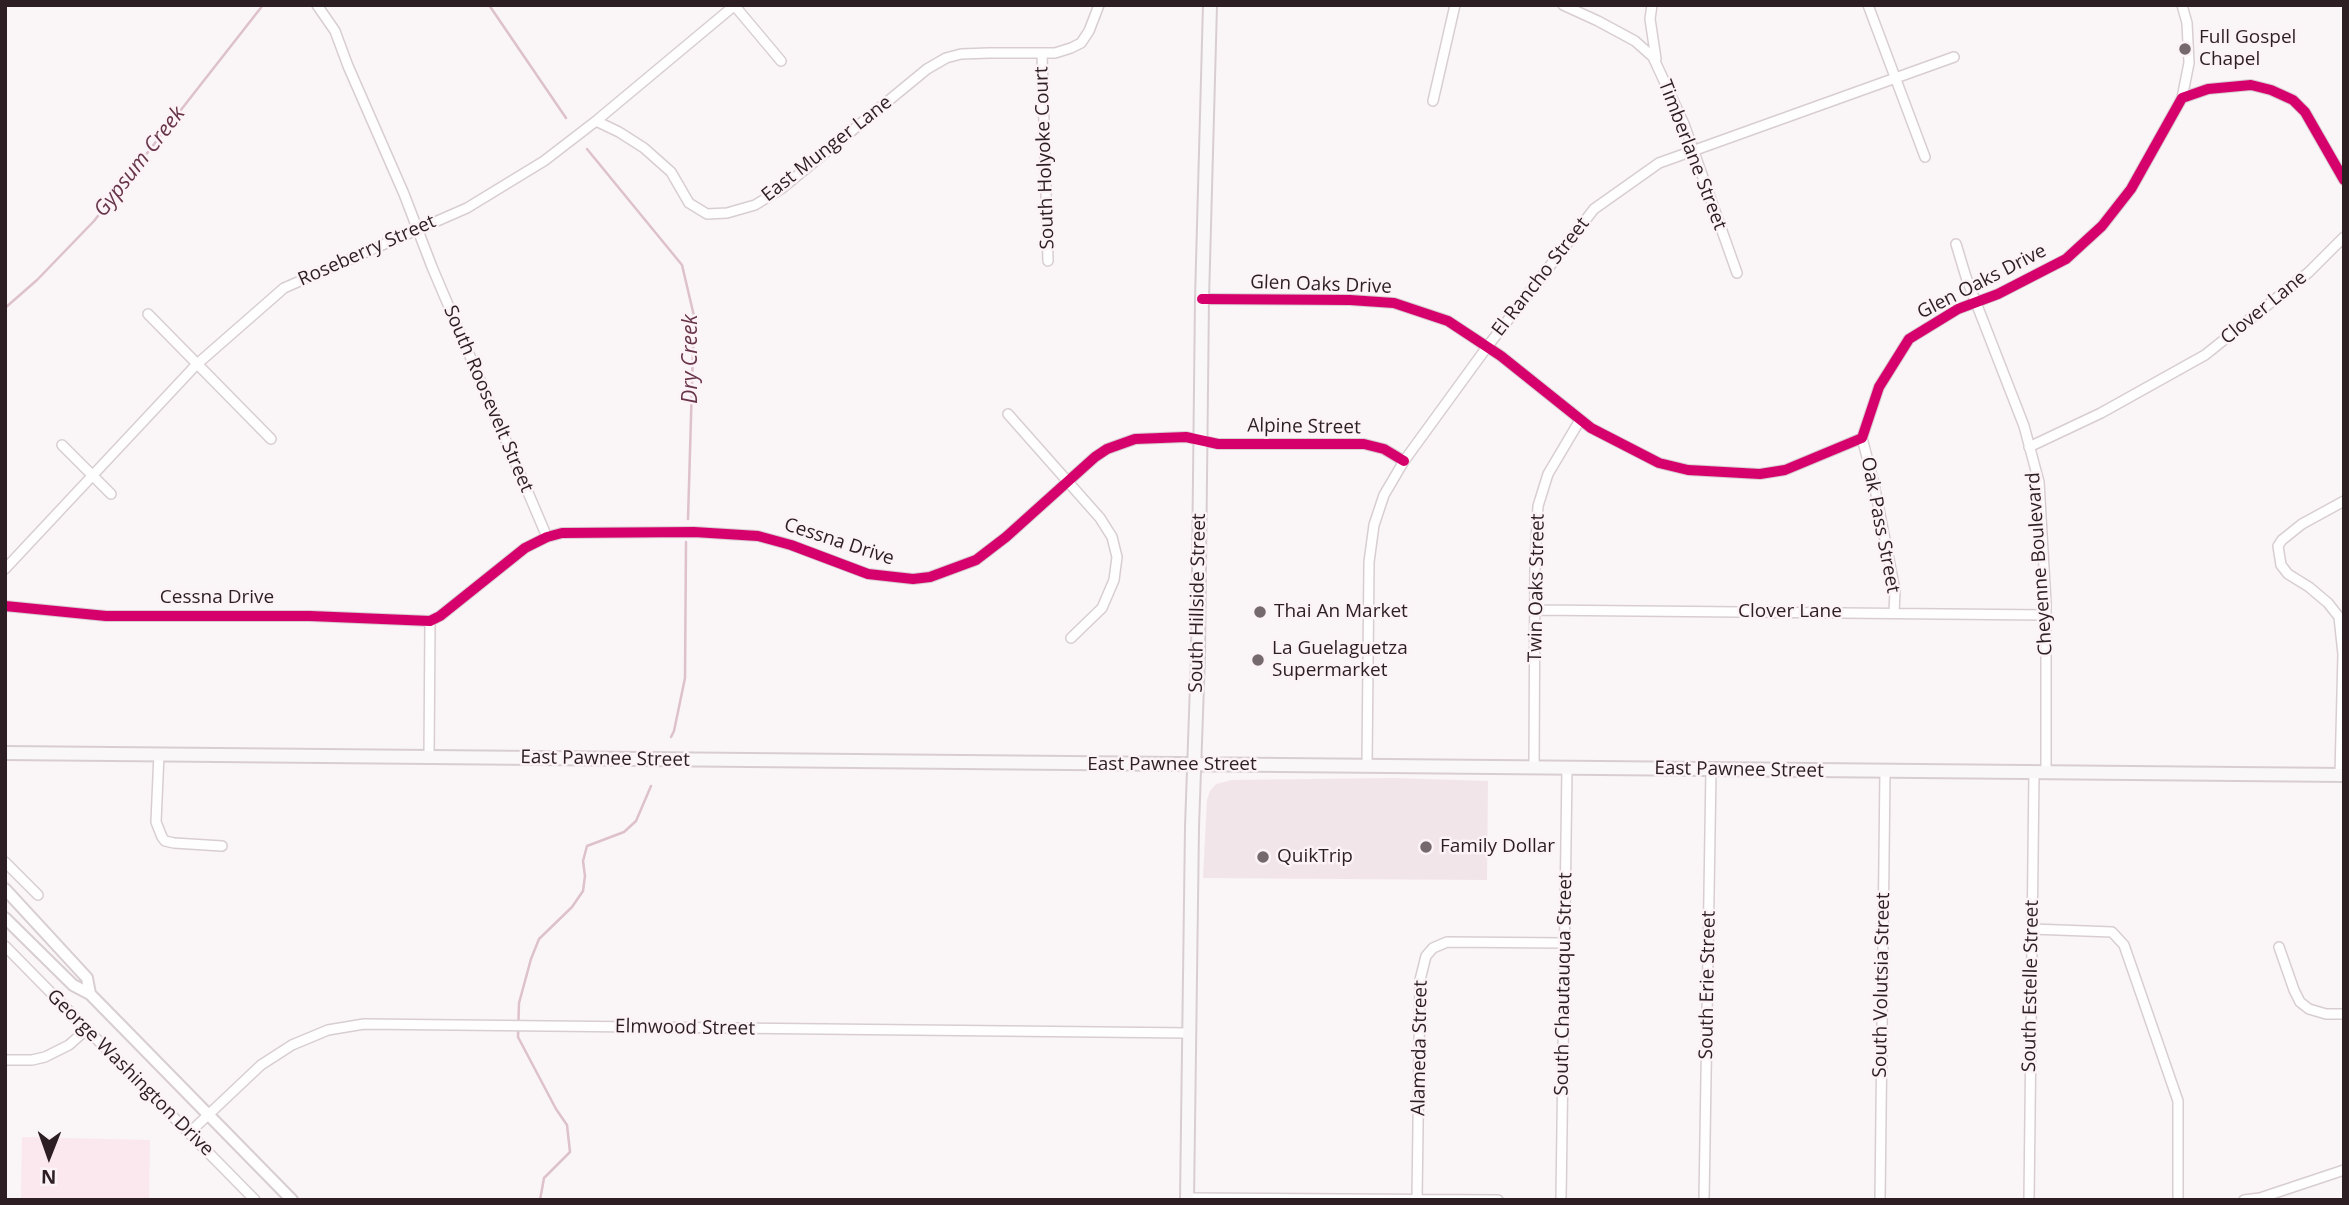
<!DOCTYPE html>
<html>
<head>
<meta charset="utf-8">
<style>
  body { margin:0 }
  #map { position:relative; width:2349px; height:1205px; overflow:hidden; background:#faf5f7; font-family:"Open Sans",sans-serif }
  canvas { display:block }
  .frame { position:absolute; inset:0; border:7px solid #2d1e24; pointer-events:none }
  .north { position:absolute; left:14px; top:1121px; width:70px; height:70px; -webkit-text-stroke:5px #fcf3f6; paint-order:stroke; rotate:181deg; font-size:19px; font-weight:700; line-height:28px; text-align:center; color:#2d1e24 }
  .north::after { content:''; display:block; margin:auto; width:24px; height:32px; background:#2d1e24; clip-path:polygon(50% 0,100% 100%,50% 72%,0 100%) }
</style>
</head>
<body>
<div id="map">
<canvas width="2349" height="1205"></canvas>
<div class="frame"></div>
<div class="north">N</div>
</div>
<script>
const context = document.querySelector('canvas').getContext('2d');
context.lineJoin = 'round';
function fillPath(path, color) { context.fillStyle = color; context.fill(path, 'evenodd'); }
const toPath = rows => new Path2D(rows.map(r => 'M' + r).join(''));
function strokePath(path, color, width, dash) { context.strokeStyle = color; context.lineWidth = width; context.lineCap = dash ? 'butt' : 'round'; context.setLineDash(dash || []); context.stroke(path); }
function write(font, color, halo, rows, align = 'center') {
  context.font = font + ' "Open Sans",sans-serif'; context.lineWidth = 5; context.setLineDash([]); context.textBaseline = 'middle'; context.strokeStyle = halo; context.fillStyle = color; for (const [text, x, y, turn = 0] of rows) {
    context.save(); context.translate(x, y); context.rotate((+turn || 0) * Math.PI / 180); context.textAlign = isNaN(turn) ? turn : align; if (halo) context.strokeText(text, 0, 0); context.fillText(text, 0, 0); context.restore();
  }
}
const built = toPath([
  [1393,778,1488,781,1487,880,1203,878,1207,800,1210,791,1216,784,1232,780]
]);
const green = toPath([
  [22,1137,150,1140,149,1200,21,1200]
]);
const stream = toPath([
  [489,5,566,118],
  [587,149,682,265,694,316,688,519],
  [5,308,37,280,94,221,263,5],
  [671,737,674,731,685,678,686,542],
  [540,1200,544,1178,570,1152,567,1125,556,1109,518,1037,519,1003,531,959,539,939,572,907,583,891,585,876,583,861,587,846,624,832,636,821,651,786]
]);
const minor = toPath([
  [317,5,335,31,348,66,404,194,432,267,547,537],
  [734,5,781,61],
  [1563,5,1598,21,1635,41,1653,57,1684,124,1737,273],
  [1652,5,1650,19,1656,59],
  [1868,5,1925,157],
  [2182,5,2187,23,2189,63,2182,98],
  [1042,54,1048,261],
  [1433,101,1455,5],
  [596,121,619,132,644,148,671,172,689,203,707,214,727,213,755,205,781,189,927,69,946,58,961,54,989,53,1055,53,1071,48,1081,43,1089,31,1099,5],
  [1956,244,1966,277,2024,426,2039,482,2046,603,2046,772],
  [1202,299,1350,300,1394,303,1448,321,1501,356,1591,428,1659,463,1688,470,1760,474,1785,470,1862,438,1879,387,1909,339,1958,309,1998,294,2066,259,2102,226,2131,189,2182,98,2208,89,2251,85,2271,90,2293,100,2305,112,2344,180],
  [148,314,271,439],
  [1008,414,1100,518,1112,537,1117,557,1114,580,1102,608,1071,638],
  [1862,438,1874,484,1895,590,1894,613],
  [62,445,111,494],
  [2029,447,2101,413,2205,355,2309,272,2344,237],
  [5,569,196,365,284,288,467,208,544,161,596,121,735,5],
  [5,606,106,616,310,616,430,621,440,616,525,548,547,537,562,533,694,532,758,536,791,545,868,574,913,579,930,577,976,560,1006,537,1095,457,1107,449,1135,439,1186,437,1218,444,1364,444,1384,449,1404,461],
  [1535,610,2046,615],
  [159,754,156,822,162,837,165,841,174,843,222,846],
  [429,757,430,621],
  [1367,765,1369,562,1374,525,1384,495,1404,461,1487,347,1594,209,1659,163,1954,57],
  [1534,768,1535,562,1538,506,1548,474,1580,420],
  [2340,774,2343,654,2339,617,2328,603,2309,587,2288,574,2281,565,2278,546,2282,540,2302,524,2344,501],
  [5,862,38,895],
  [2032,929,2112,932,2124,945,2178,1101,2178,1200],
  [5,946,255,1200],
  [2279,947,2294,990,2300,1002,2309,1009,2326,1014,2344,1014],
  [5,1060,32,1060,45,1057,69,1045,87,1029],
  [189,1133,261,1065,292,1045,328,1030,364,1024,1189,1033],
  [1187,1198,1498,1200],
  [1417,1199,1420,980,1426,956,1433,948,1447,942,1564,943],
  [1561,1200,1567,768],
  [1704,1200,1711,770],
  [1880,1200,1885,771],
  [2029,1200,2034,772],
  [2244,1200,2260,1198,2344,1170]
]);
const tertiary = toPath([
  [5,889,87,978,90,994],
  [5,918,73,985,90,994,292,1200]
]);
const secondary = toPath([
  [5,753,2344,775],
  [1187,1200,1192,827,1198,657,1202,299,1210,5]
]);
const cycleway = toPath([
  [1202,299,1350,300,1394,303,1448,321,1501,356,1591,428,1659,463,1688,470,1760,474,1785,470,1862,438,1879,387,1909,339,1958,309,1998,294,2066,259,2102,226,2131,189,2182,98,2208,89,2251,85,2271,90,2293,100,2305,112,2344,180],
  [5,606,106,616,310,616,430,621,440,616,525,548,547,537,562,533,694,532,758,536,791,545,868,574,913,579,930,577,976,560,1006,537,1095,457,1107,449,1135,439,1186,437,1218,444,1364,444,1384,449,1404,461]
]);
const markers = [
  [2185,49,7,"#75696e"],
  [1260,612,7,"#75696e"],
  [1258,660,7,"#75696e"],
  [1426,847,7,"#75696e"],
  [1263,857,7,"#75696e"]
];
const poiNames = [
  ["Full Gospel",2199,38],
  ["Chapel",2199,60],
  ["Thai An Market",1274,612],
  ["La Guelaguetza",1272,649],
  ["Supermarket",1272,671],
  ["Family Dollar",1440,847],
  ["QuikTrip",1277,857]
];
const streetNames = [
  ["East Munger Lane",827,149,-38],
  ["Timberlane Street",1692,155,69],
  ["South Holyoke Court",1045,158,-92],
  ["Roseberry Street",367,251,-24],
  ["El Rancho Street",1541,277,-52],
  ["Glen Oaks Drive",1982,282,-27],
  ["Glen Oaks Drive",1321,285,2],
  ["Clover Lane",2264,308,-39],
  ["South Roosevelt Street",488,399,67],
  ["Alpine Street",1304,427,1],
  ["Oak Pass Street",1880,525,79],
  ["Cessna Drive",839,542,18],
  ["Cheyenne Boulevard",2040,564,-94],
  ["Twin Oaks Street",1537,588,-89],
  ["Cessna Drive",217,598],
  ["South Hillside Street",1198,603,-89],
  ["Clover Lane",1790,612],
  ["East Pawnee Street",605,759,1],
  ["East Pawnee Street",1172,765],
  ["East Pawnee Street",1739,770,1],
  ["South Chautauqua Street",1564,984,-89],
  ["South Erie Street",1708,985,-89],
  ["South Volutsia Street",1882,985,-89],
  ["South Estelle Street",2031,986,-89],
  ["Elmwood Street",685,1028,1],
  ["Alameda Street",1420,1048,-89],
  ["George Washington Drive",130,1073,45]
];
const waterNames = [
  ["Gypsum Creek",140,162,-52],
  ["Dry Creek",691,359,-90]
];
fillPath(built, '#f2e5ea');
fillPath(green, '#fae8ee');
strokePath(stream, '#ddc1cb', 2.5);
strokePath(minor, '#d8ced2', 12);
strokePath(tertiary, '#d8ced2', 14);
strokePath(secondary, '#d8ced2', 16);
strokePath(minor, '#fefefe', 9);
strokePath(tertiary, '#fefefe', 10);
strokePath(secondary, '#faf7f8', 12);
strokePath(cycleway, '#d6006c', 10);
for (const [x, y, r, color] of markers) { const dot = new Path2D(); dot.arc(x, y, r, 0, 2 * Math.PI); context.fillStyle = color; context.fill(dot); strokePath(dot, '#fcf3f6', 2.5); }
write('19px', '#2d1e24', '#fcf3f6', poiNames, 'left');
write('19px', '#2d1e24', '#fcf3f6', streetNames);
write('italic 21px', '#673449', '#fcf3f6', waterNames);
</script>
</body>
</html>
